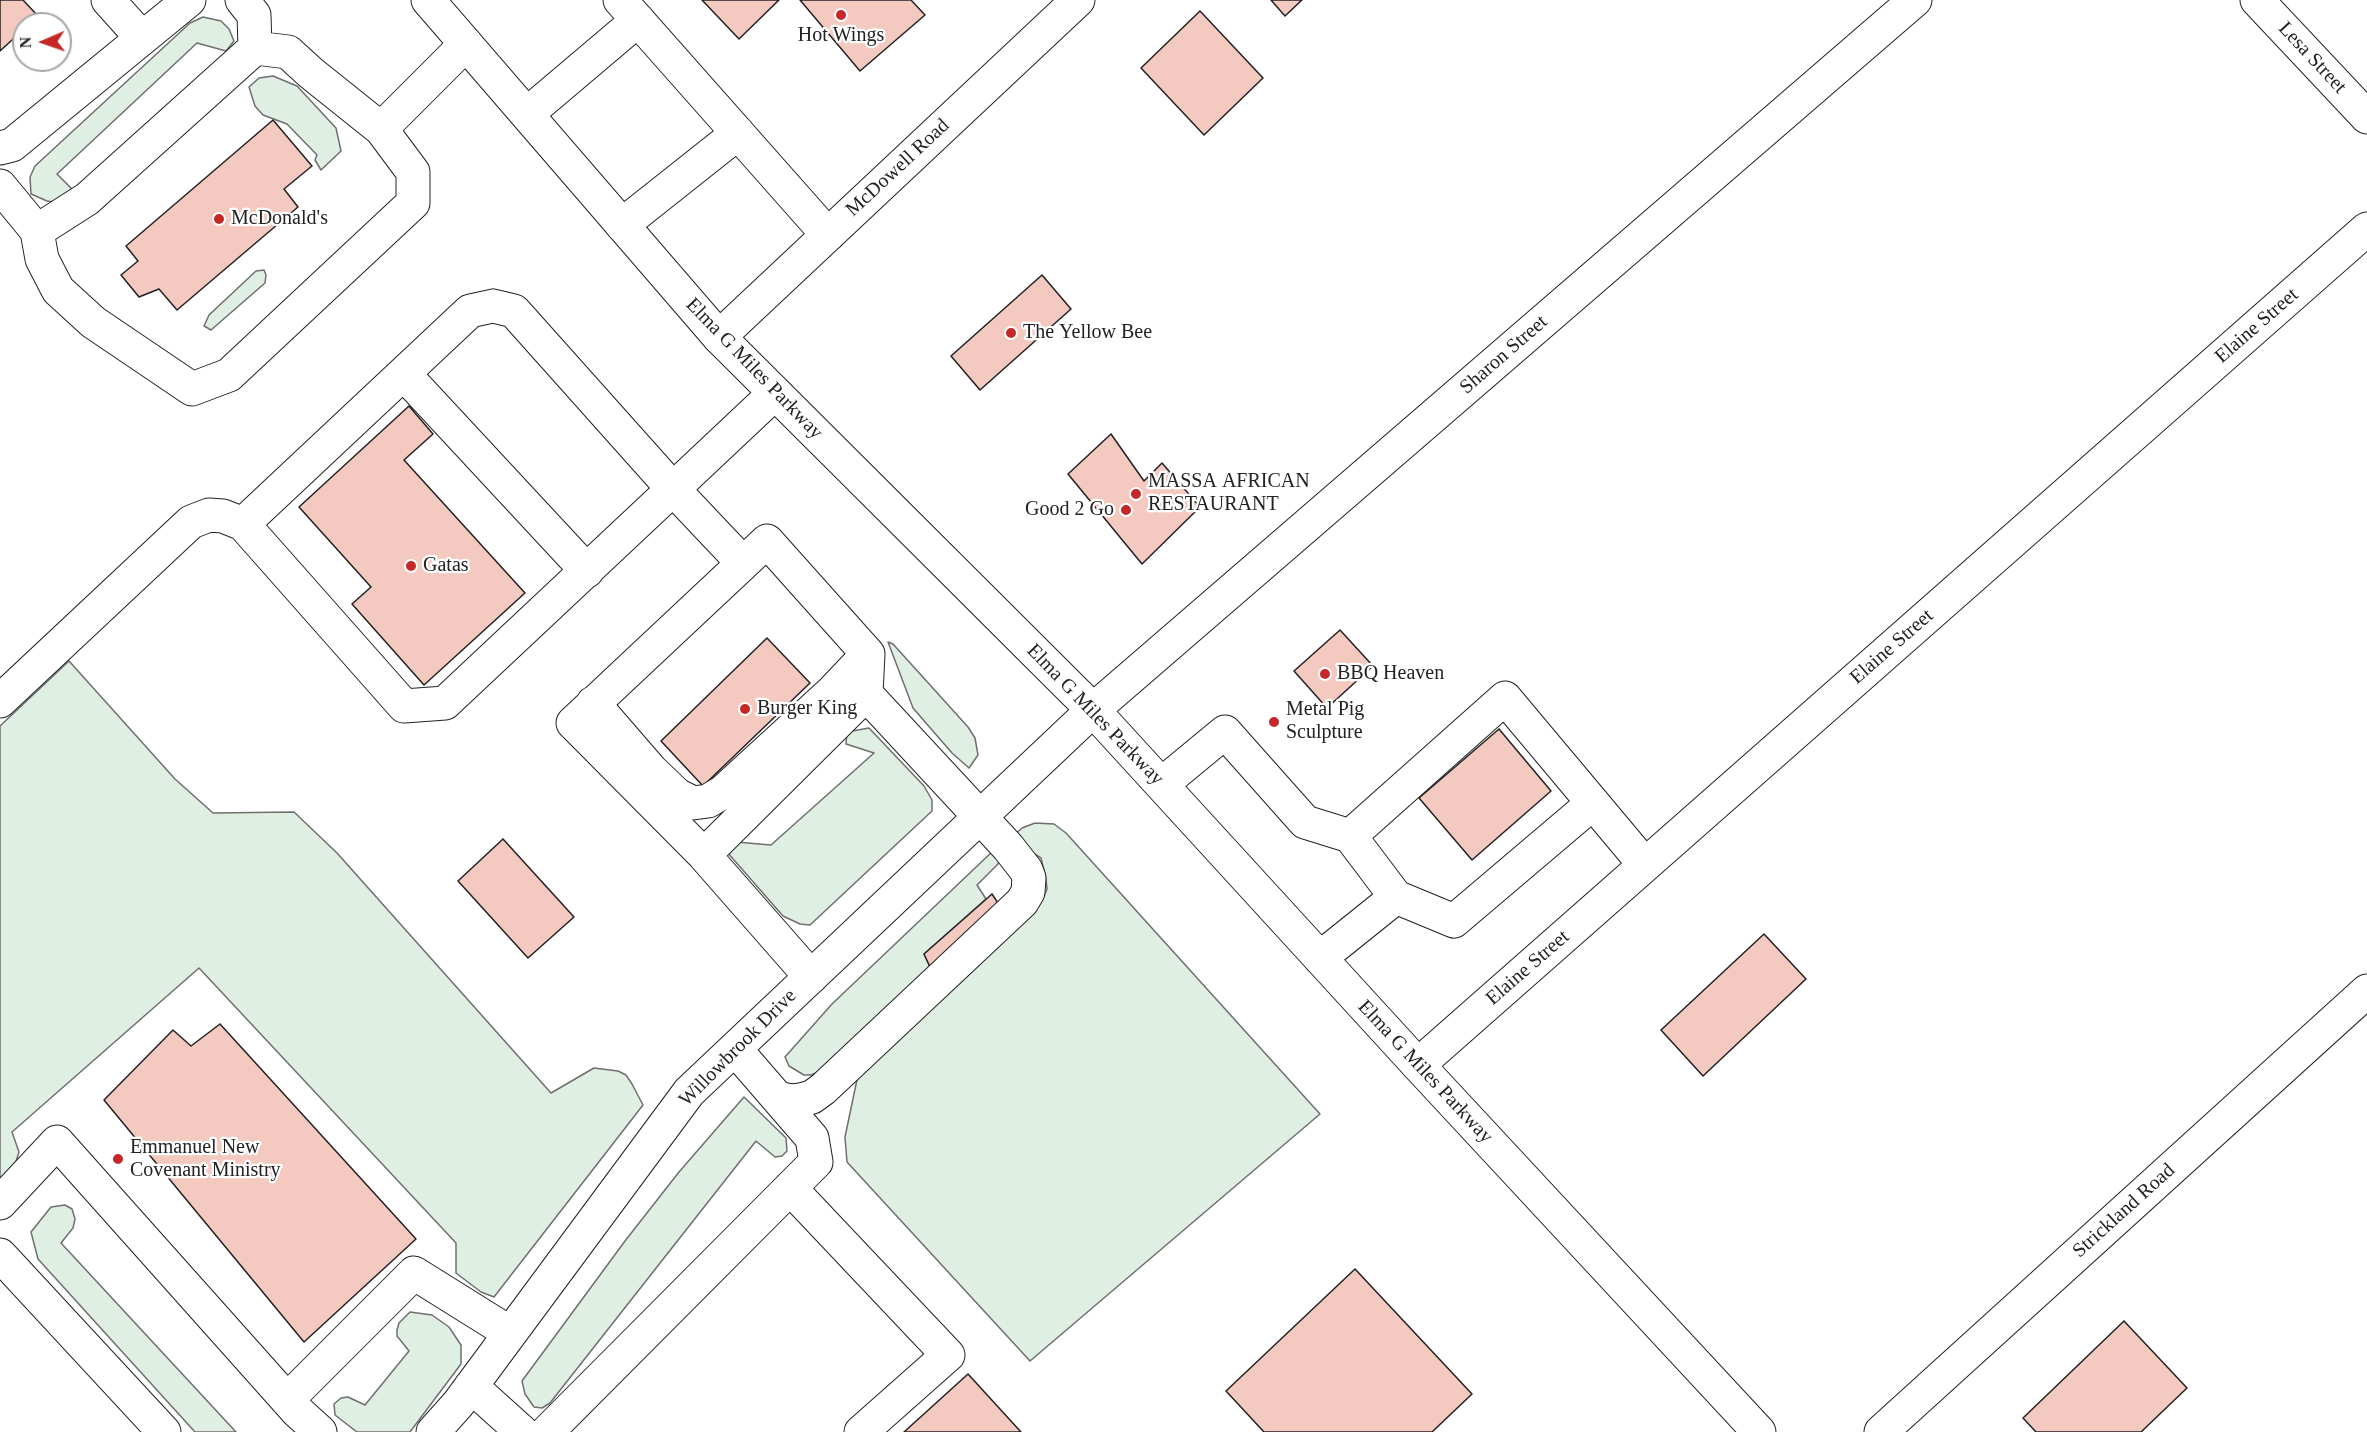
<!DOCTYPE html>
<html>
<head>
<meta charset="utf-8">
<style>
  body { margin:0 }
  #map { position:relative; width:2367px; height:1432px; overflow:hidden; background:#fff; font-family:"Times New Roman",serif }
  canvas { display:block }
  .north { position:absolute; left:12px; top:12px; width:60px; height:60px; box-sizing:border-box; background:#fff; border:2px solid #a7a7a7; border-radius:50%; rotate:268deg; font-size:16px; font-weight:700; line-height:24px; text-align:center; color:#222 }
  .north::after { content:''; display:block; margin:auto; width:21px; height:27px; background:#c62828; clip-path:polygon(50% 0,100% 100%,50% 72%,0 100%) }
</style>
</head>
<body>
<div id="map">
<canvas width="2367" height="1432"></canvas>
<div class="north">N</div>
</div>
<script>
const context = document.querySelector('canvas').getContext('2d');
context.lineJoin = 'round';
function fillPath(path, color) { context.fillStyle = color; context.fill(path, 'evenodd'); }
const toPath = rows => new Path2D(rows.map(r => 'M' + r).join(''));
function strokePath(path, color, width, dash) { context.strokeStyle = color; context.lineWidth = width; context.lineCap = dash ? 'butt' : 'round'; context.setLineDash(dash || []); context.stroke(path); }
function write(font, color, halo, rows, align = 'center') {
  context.font = font + ' "Times New Roman",serif'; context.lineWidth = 4.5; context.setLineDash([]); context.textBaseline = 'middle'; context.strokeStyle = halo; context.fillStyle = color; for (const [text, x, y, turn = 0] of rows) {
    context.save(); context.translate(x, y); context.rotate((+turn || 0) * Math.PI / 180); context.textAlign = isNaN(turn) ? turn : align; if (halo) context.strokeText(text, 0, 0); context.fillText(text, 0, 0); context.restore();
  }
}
const green = toPath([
  [203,17,221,21,229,29,234,41,226,51,197,43,57,174,72,189,61,203,47,201,31,194,30,177,35,166,190,23,203,17],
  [273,76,297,86,336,128,341,151,321,170,315,160,317,155,287,124,263,115,255,106,249,87,259,78,273,76],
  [264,270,266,275,265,283,211,330,204,326,209,315,256,271,264,270],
  [888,642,893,644,968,727,975,738,978,755,969,768,952,753,913,708,888,642],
  [69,661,175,779,213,813,294,812,337,853,551,1093,594,1068,618,1071,626,1075,632,1084,643,1105,494,1297,481,1292,456,1273,456,1243,199,968,12,1132,19,1152,10,1180,0,1183,0,726,69,661],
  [869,728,924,786,932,800,932,811,810,925,800,924,783,916,727,852,736,842,771,845,874,753,846,744,847,732,869,728],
  [1035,823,1054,824,1066,833,1320,1114,1030,1361,847,1162,845,1137,859,1070,1043,899,1047,889,1046,879,1041,858,1020,845,1012,837,1022,828,1035,823],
  [994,850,999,860,998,864,977,885,986,899,924,954,931,969,818,1072,811,1075,804,1075,789,1066,785,1057,832,1004,994,850],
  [744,1097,786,1138,787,1151,782,1156,775,1157,756,1141,550,1403,542,1408,534,1407,525,1394,522,1381,625,1241,679,1172,744,1097],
  [65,1205,72,1209,75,1219,73,1228,61,1243,236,1432,195,1432,38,1259,31,1232,51,1207,65,1205],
  [410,1312,432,1315,449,1327,461,1345,461,1364,410,1432,357,1432,335,1415,334,1404,341,1398,348,1397,365,1405,409,1351,397,1336,397,1330,399,1323,410,1312]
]);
const building = toPath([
  [0,0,23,0,38,16,29,24,24,24,24,29,0,51,0,0],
  [702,0,779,0,739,39,702,0],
  [800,0,911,0,925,15,860,71,800,0],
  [1271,0,1302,0,1285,16,1271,0],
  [1200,11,1263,78,1204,135,1141,68,1200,11],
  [273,120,312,166,284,189,298,207,177,310,159,289,139,297,121,275,138,261,126,246,273,120],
  [1042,275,1071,309,980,390,951,356,1042,275],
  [409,406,433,434,404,460,525,593,424,685,352,604,371,587,299,507,409,406],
  [1111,434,1144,481,1162,463,1200,507,1142,564,1068,474,1111,434],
  [1340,630,1373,666,1327,708,1294,671,1340,630],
  [767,638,810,683,703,786,661,741,767,638],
  [1499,729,1551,791,1472,860,1419,798,1499,729],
  [503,839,574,917,528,958,458,881,503,839],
  [992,894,1002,909,931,969,924,954,992,894],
  [1764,934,1806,979,1703,1076,1661,1030,1764,934],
  [220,1024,416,1239,304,1342,104,1100,173,1030,191,1046,220,1024],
  [1355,1269,1472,1394,1432,1432,1264,1432,1226,1391,1355,1269],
  [2124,1321,2187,1388,2141,1432,2036,1432,2023,1418,2124,1321],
  [968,1374,1021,1432,904,1432,968,1374]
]);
const minor = toPath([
  [108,0,142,38],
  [242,0,254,15,255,48],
  [620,0,828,235],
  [2257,0,2367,117],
  [527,114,638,20],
  [381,129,466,44],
  [0,148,12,145,189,0],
  [0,186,37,231,42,259,58,290,93,322,192,389,229,375,413,203,413,172,381,129,311,73,288,52,255,48,87,199,37,231],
  [622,225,738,133],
  [493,306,514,311,673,489,445,703,404,706,243,524,470,311,493,306],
  [719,337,1078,0],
  [404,374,587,571],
  [743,563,673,489,775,393],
  [0,701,191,522,209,515,223,516,243,524],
  [593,703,651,770,677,795,693,803,708,801,723,792,831,693,868,654],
  [1162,784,1225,732,1305,822,1350,836,1505,698,1645,865],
  [704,855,866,694,868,654,767,541,573,723,704,855,811,977],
  [1396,897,1454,921,1593,803],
  [1320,958,1396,897,1350,836],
  [1418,1065,2367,229],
  [778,1098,791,1101,801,1100,812,1097,823,1089,1022,902,1028,892,1029,878,1026,870,1008,847,866,694],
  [790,1188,948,1355,861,1432],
  [0,1203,57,1142,297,1411,320,1432],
  [0,1255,164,1432],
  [471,1386,522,1432],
  [287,1400,414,1273,510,1333],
  [433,1432,458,1404,689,1092,1093,710,1915,0],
  [547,1432,816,1162,812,1138,735,1049],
  [1881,1432,2367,991]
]);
const major = toPath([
  [428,0,719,337,1093,710,1418,1065,1759,1432]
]);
const markers = [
  [841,15,6,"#c62828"],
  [219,219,6,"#c62828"],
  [1011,333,6,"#c62828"],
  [1136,494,6,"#c62828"],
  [1126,510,6,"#c62828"],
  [411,566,6,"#c62828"],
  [1325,674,6,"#c62828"],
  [745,709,6,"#c62828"],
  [1274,722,6,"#c62828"],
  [118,1159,6,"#c62828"]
];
const poiNames = [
  ["Hot Wings",841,36,"center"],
  ["McDonald's",231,219],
  ["The Yellow Bee",1023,333],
  ["MASSA AFRICAN",1148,482],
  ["RESTAURANT",1148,505],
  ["Good 2 Go",1114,510,"right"],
  ["Gatas",423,566],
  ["BBQ Heaven",1337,674],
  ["Burger King",757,709],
  ["Metal Pig",1286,710],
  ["Sculpture",1286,733],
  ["Emmanuel New",130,1148],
  ["Covenant Ministry",130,1171]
];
const streetNames = [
  ["Lesa Street",2312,58,47],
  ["McDowell Road",898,168,-43],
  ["Elaine Street",2257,326,-41],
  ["Sharon Street",1504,355,-41],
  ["Elma G Miles Parkway",754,369,46],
  ["Elaine Street",1892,647,-41],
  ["Elma G Miles Parkway",1095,715,46],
  ["Elaine Street",1528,968,-41],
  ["Willowbrook Drive",738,1048,-45],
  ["Elma G Miles Parkway",1425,1072,47],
  ["Strickland Road",2124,1211,-42]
];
fillPath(green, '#e0efe3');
strokePath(green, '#6f6f6f', 1.5);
fillPath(building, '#f3c9c0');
strokePath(building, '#222', 1.5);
strokePath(minor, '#222', 35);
strokePath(major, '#222', 35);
strokePath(minor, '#fff', 33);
strokePath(major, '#fff', 33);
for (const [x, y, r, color] of markers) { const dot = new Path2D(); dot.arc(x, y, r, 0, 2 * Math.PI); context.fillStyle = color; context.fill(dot); strokePath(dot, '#fff', 2); }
write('20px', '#222', '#fff', poiNames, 'left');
write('20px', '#222', '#fff', streetNames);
</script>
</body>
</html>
